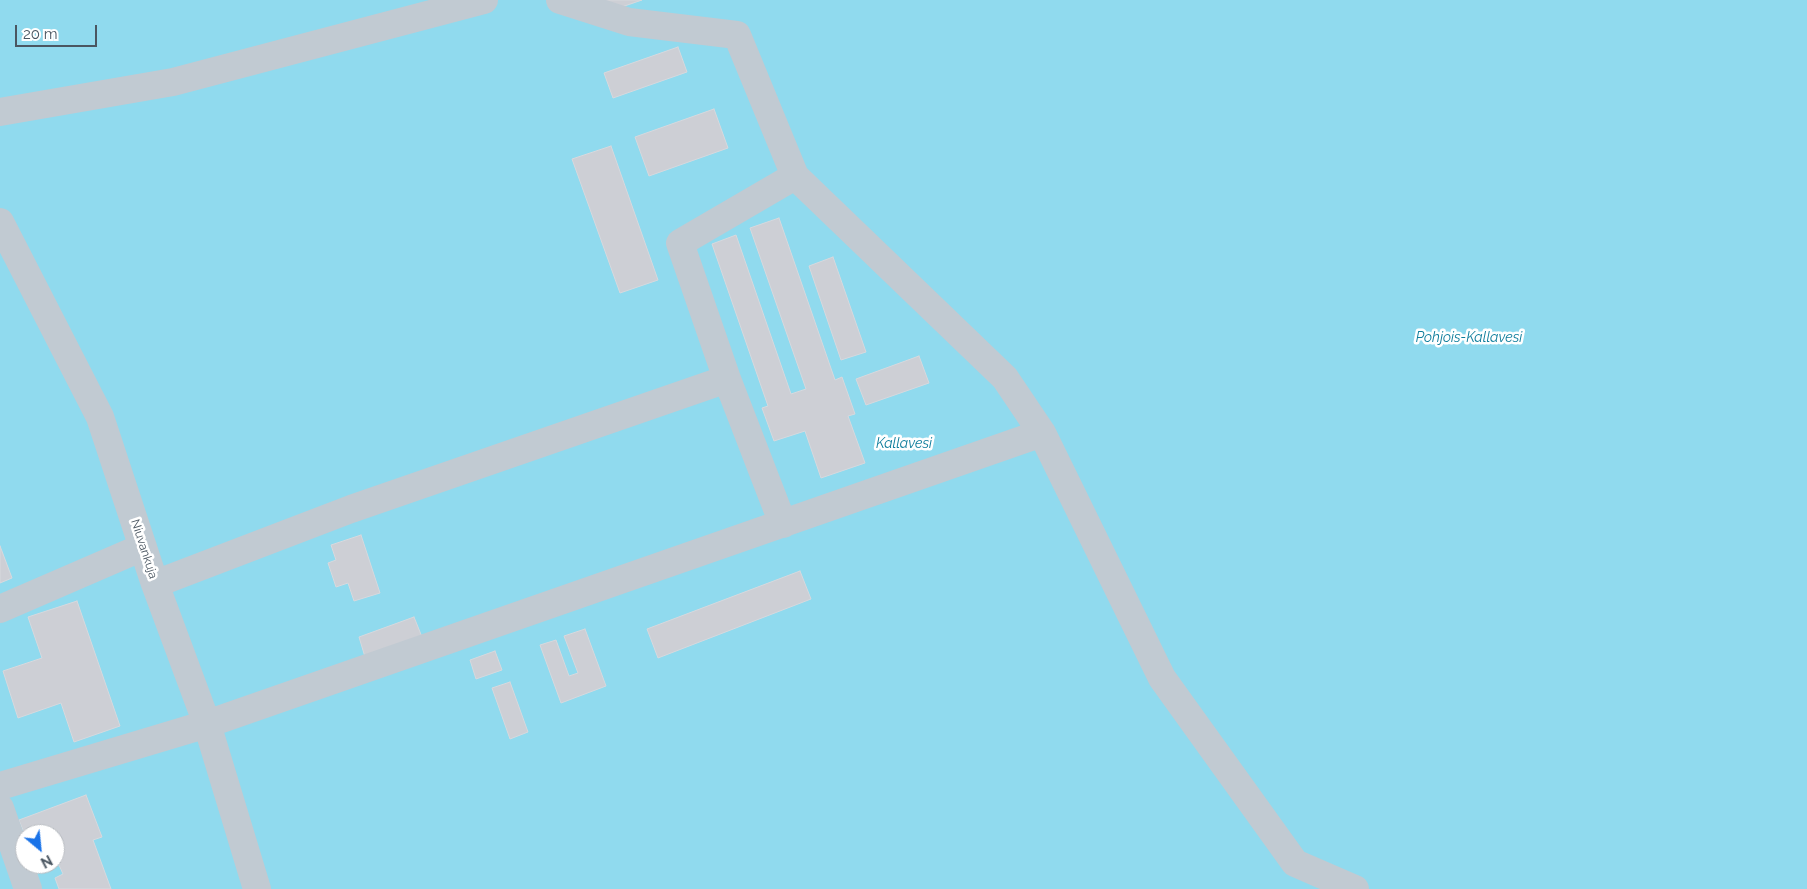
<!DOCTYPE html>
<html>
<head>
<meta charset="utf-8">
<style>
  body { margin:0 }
  #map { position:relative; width:1807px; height:889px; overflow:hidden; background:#f5f3f3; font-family:Raleway,sans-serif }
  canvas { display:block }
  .north { position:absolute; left:15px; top:824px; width:50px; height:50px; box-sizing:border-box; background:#fff; border:1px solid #b7bbc0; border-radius:50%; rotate:152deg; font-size:14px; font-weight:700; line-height:20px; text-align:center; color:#4a5661 }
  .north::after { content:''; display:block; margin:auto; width:18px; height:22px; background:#1a73e8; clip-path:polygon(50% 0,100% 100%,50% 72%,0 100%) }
  .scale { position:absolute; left:15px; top:25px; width:82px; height:22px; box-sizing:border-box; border:2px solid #4a5661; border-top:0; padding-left:6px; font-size:15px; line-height:18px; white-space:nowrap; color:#4a5661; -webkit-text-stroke:4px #fff; paint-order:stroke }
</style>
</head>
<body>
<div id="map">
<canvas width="1807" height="889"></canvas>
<div class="north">N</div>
<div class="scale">20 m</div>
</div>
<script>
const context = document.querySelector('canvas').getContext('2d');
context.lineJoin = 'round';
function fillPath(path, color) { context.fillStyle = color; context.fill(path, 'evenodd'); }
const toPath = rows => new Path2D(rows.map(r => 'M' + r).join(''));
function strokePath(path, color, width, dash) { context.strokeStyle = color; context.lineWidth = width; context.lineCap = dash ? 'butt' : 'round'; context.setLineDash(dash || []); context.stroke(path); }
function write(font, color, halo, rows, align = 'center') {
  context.font = font + ' Raleway,sans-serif'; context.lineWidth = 5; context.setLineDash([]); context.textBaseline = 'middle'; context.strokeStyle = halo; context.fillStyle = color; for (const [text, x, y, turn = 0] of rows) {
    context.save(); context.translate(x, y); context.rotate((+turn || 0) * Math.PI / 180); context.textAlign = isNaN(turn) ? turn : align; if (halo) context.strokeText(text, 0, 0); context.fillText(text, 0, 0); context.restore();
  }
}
const water = toPath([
  [0,0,1807,0,1807,889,0,889],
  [25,834,55,834,55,864,25,864]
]);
const building = toPath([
  [606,0,642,0,610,11,606,0],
  [678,47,687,72,613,98,604,73,678,47],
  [714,109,728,148,649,176,635,137,714,109],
  [611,146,658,280,620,293,572,159,611,146],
  [779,218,835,380,842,377,855,414,848,416,865,463,821,478,805,431,774,441,762,408,768,406,712,244,736,235,791,394,806,389,750,228,779,218],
  [833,257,866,352,841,360,809,266,833,257],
  [919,356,929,383,866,405,856,379,919,356],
  [361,535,380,593,354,601,348,583,336,587,328,563,336,560,331,545,361,535],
  [0,546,12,578,0,583,0,546],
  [800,571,811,599,658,658,647,629,800,571],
  [77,601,120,726,74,742,61,703,18,718,3,671,42,658,28,617,77,601],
  [414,617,422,637,365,657,359,637,414,617],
  [585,629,606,686,561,703,540,645,556,640,569,676,578,673,564,636,585,629],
  [495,651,502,670,476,679,470,660,495,651],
  [510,682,528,732,510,739,492,688,510,682],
  [86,795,102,837,93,840,111,889,59,889,55,878,63,874,55,856,55,834,25,835,19,820,86,795]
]);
const minor = toPath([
  [0,112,173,82,484,0],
  [795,176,1005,378,1042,433],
  [0,222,100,417,155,584,207,724,257,889],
  [727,379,783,524],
  [155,584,351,509,727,379,680,243,795,176,737,35,629,22,560,0],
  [0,609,143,547],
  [0,786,207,724,1042,433,1162,678,1295,863,1355,889],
  [0,808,28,889]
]);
const streetNames = [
  ["Niuvankuja",144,549,72]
];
const waterNames = [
  ["Pohjois-Kallavesi",1469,338],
  ["Kallavesi",904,444]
];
fillPath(water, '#90daee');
fillPath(building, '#cdcfd5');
strokePath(building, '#d7d9de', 1);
strokePath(minor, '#c1cad2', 28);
write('12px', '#4a5661', '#fff', streetNames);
write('italic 14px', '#0c7c9b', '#fff', waterNames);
</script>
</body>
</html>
